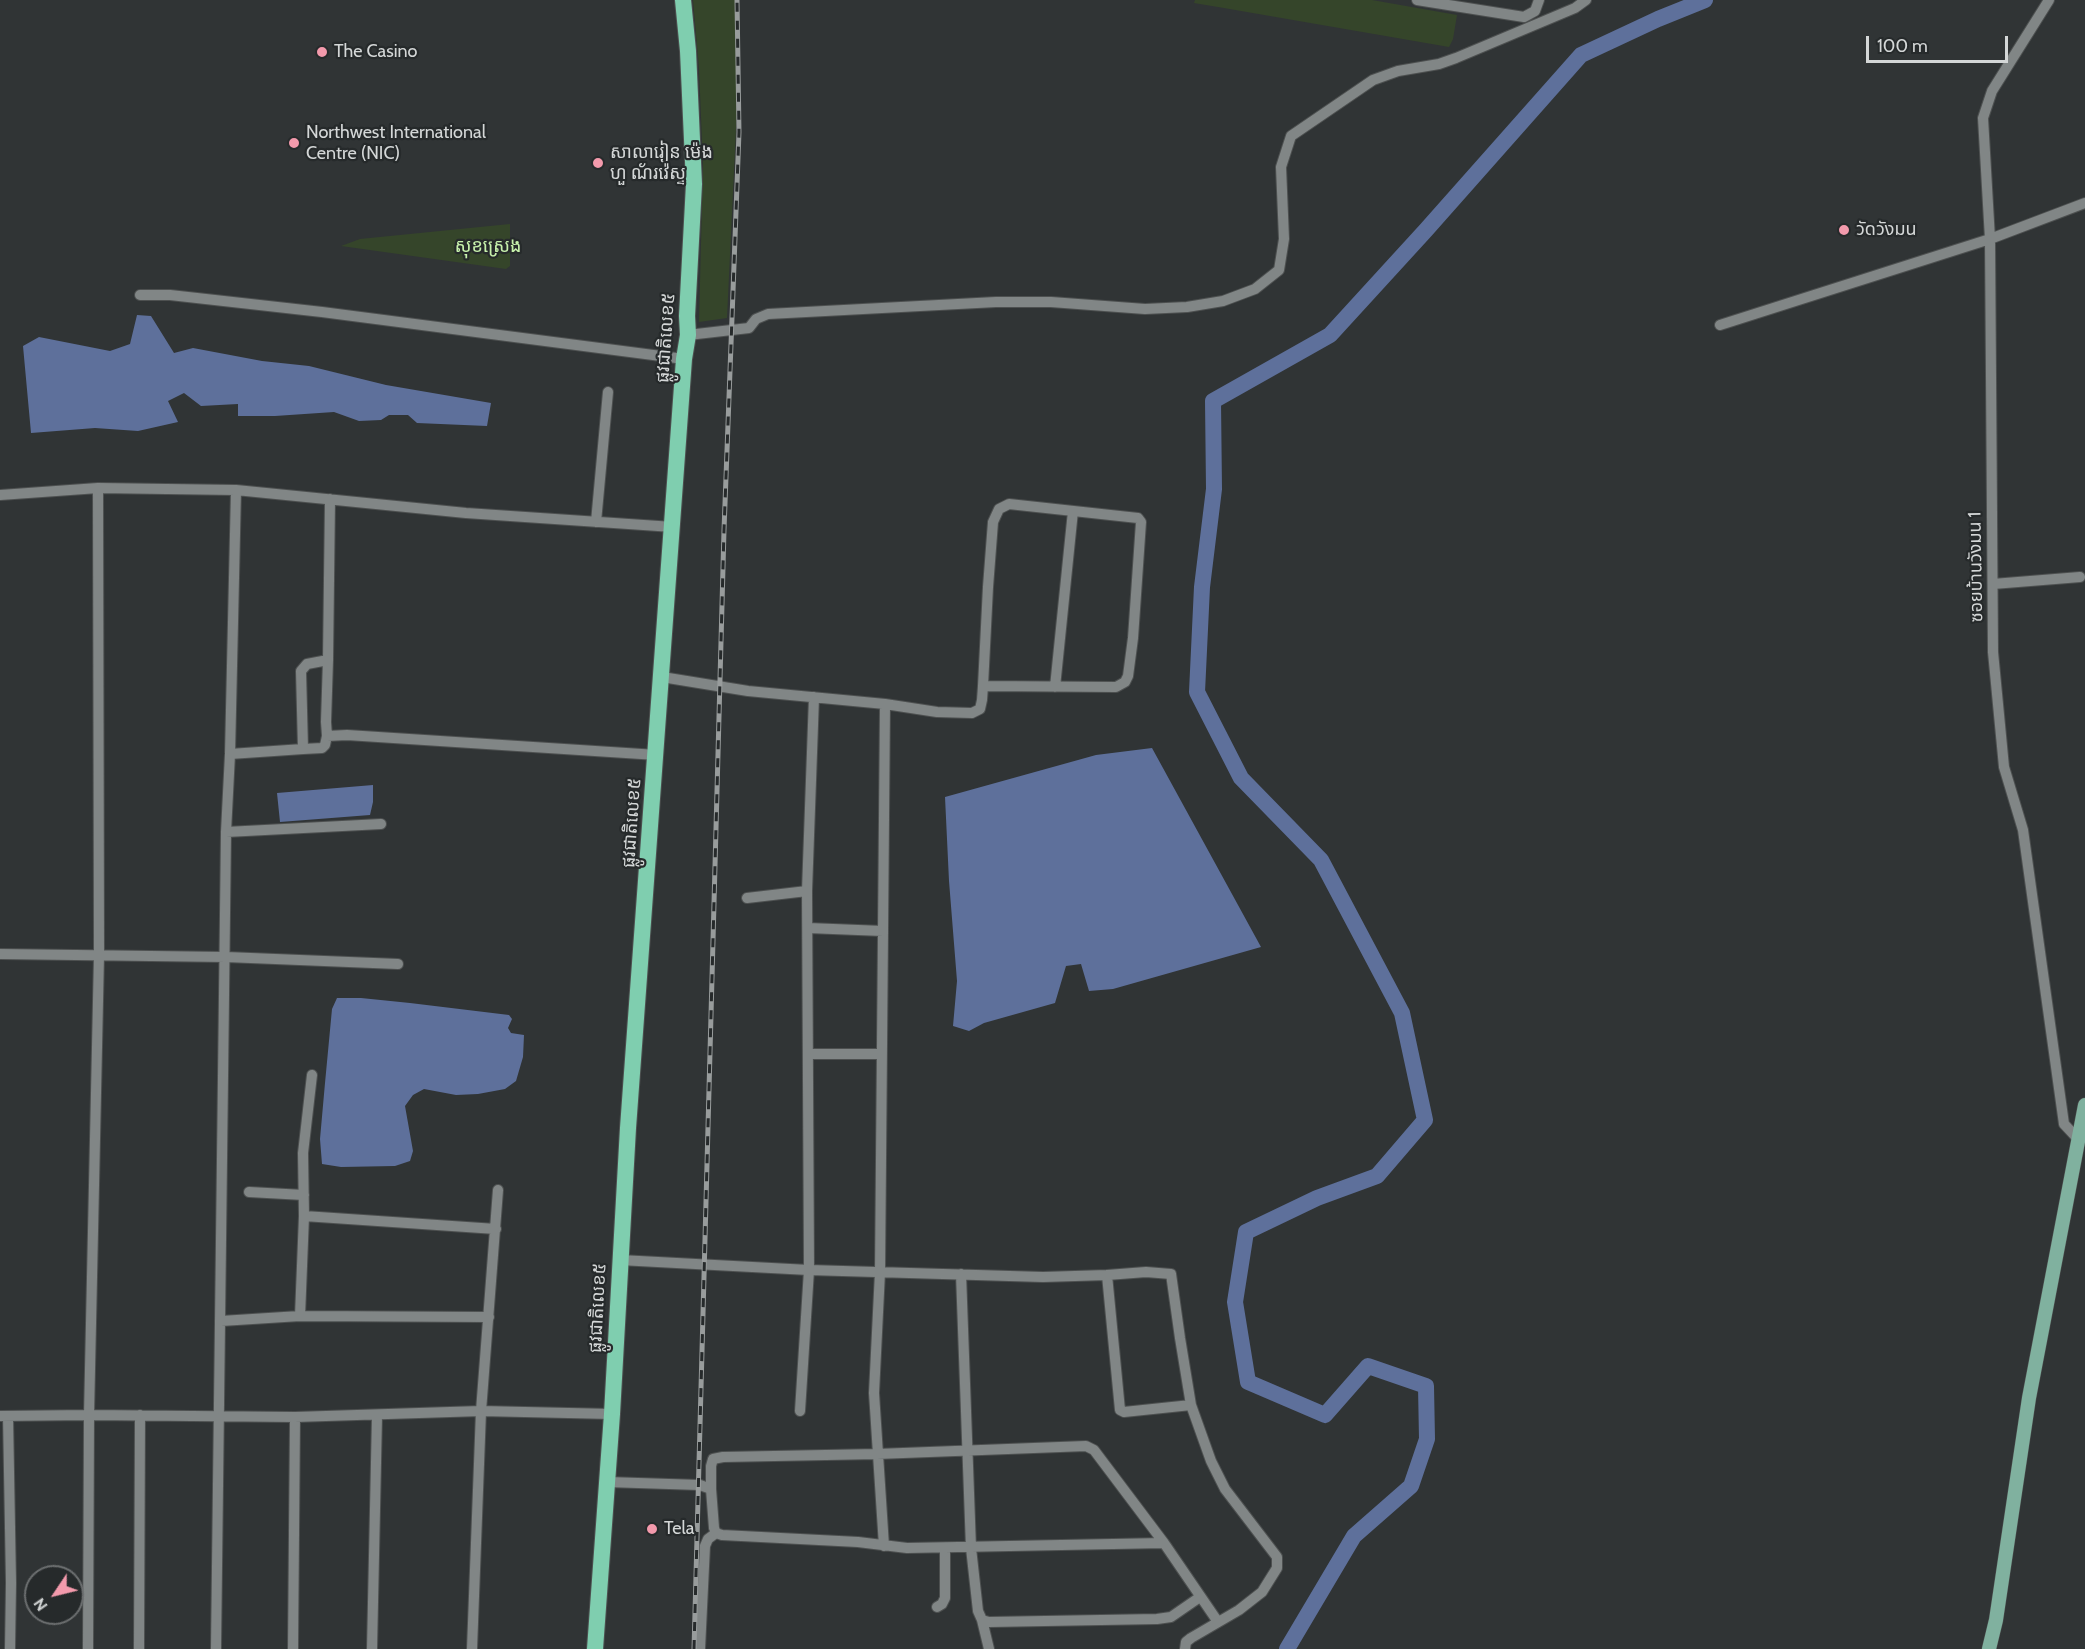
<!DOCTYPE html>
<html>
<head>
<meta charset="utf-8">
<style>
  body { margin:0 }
  #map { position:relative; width:2085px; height:1649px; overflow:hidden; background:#303435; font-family:Cabin,sans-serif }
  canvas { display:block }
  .north { position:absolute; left:24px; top:1565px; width:60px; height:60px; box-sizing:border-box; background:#262a2b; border:2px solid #6c6f70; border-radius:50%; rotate:235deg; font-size:16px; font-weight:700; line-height:24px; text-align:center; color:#d4d7d7 }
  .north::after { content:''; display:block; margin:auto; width:21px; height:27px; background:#f39aac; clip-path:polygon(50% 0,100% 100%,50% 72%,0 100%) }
  .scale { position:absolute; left:1866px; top:36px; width:142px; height:27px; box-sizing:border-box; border:3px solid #d4d7d7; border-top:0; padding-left:8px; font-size:18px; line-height:21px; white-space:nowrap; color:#d4d7d7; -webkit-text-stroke:4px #262a2b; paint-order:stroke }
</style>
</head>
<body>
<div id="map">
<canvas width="2085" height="1649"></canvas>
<div class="north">N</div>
<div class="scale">100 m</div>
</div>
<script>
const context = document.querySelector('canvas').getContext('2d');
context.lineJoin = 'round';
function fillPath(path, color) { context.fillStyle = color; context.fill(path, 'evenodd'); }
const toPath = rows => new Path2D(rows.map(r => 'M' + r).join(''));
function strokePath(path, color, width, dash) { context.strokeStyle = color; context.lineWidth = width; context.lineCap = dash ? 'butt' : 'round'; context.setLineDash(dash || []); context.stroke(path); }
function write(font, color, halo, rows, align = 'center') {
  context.font = font + ' Cabin,"Noto Sans Khmer","Noto Sans Thai",sans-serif'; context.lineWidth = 4.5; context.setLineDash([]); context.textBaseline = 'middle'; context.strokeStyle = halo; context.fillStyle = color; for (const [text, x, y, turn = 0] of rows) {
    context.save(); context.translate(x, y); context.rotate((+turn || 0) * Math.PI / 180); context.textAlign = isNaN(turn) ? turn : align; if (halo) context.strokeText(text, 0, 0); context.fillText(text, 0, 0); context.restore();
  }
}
const green = toPath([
  [693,0,736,0,738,87,727,318,699,322,703,165,699,68],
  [1195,0,1372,0,1457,15,1453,39,1449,47,1218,7,1194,3],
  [510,224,510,266,506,269,341,246,360,239]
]);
const water = toPath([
  [137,315,151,316,174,353,193,348,262,361,309,366,386,385,491,403,487,426,417,423,408,415,389,415,381,420,359,421,334,412,275,416,238,416,238,404,201,406,184,393,168,401,178,422,138,431,95,428,31,433,23,346,39,337,110,351,130,344],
  [1152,748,1261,947,1113,989,1089,991,1081,964,1066,966,1055,1003,984,1023,969,1031,953,1026,957,981,949,881,945,797,1096,755],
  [373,785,373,802,370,815,280,822,277,793],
  [337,998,361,998,410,1003,509,1015,512,1019,508,1028,511,1033,524,1035,523,1057,516,1081,505,1089,478,1094,456,1095,424,1089,413,1095,405,1106,413,1151,410,1161,395,1166,341,1167,322,1164,320,1139,325,1083,332,1009]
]);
const river = toPath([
  [1287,1649,1354,1536,1411,1486,1427,1439,1426,1386,1368,1366,1325,1415,1248,1382,1235,1302,1246,1232,1317,1198,1377,1176,1425,1120,1402,1013,1321,860,1241,778,1197,692,1202,587,1214,489,1213,401,1330,335,1426,230,1581,55,1658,19,1705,0]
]);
const minor = toPath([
  [1417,0,1524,17,1535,11,1539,0],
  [2049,0,1992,91,1983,118,1990,239,1993,652,2004,767,2023,830,2064,1124,2079,1140],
  [140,295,170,295,322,312,684,359],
  [1720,325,1990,239,2085,203],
  [688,335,749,328,756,319,768,314,996,302,1051,302,1145,309,1187,307,1223,301,1255,289,1279,270,1284,239,1281,167,1291,136,1373,80,1398,71,1439,64,1456,58,1575,8,1586,0],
  [0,495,98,488,236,490,466,513,673,527],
  [596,522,608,392],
  [1993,584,2080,577],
  [328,660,307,664,301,671,303,749,322,748,325,745,327,736,326,722,328,660,330,499],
  [662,677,748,691,885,704,937,712,972,713,980,709,982,700,983,686,988,587,993,522,999,509,1009,504,1138,518,1141,522,1133,638,1128,676,1125,682,1116,687,983,686],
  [1055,687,1073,511],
  [327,736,347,735,657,755],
  [230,754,303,749],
  [226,832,381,824],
  [747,898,807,891],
  [808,928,883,931],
  [0,954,226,957,398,964],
  [809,1054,882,1054],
  [249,1192,304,1195],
  [304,1216,496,1229],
  [620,1260,809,1270,1043,1277,1107,1275,1146,1272,1171,1274,1180,1338,1191,1405,1211,1461,1225,1489,1277,1557,1277,1568,1262,1592,1239,1610,1191,1638,1186,1642,1185,1649],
  [961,1274,971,1548,978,1611,982,1620,989,1622,1157,1619,1171,1617,1200,1597],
  [1107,1275,1120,1410,1124,1412,1191,1405],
  [300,1316,304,1216,303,1153,312,1075],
  [221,1321,300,1316,489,1317],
  [800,1411,809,1270,807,891,814,697],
  [0,1416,89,1415,295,1417,481,1411,612,1414],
  [8,1416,11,1583,10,1649],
  [607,1482,700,1485,711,1489],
  [716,1533,714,1528,711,1489,711,1466,713,1459,723,1457,877,1454,1086,1446,1094,1450,1164,1543,1218,1622],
  [716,1533,722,1535,858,1542,907,1548,1164,1543],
  [884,1546,874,1393,880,1272,885,704],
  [937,1607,942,1604,945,1598,945,1548],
  [982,1620,989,1649],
  [88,1649,89,1415,99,955,98,488],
  [139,1649,140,1415],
  [216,1649,226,832,230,754,236,490],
  [293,1649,295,1417],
  [372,1649,377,1416],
  [472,1649,481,1411,498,1190],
  [700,1649,705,1546,708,1539,716,1533]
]);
const major = toPath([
  [1989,1649,1996,1620,2029,1398,2085,1105]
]);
const highway = toPath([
  [595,1649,612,1414,628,1128,684,359,688,335,687,316,694,184,688,51,683,0]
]);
const rail = toPath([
  [694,1649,724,530,739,132,737,0]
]);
const markers = [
  [322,52,6,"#f39aac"],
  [294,143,6,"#f39aac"],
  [598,163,6,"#f39aac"],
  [1844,230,6,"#f39aac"],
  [652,1529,6,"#f39aac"]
];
const poiNames = [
  ["The Casino",334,52],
  ["Northwest International",306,133],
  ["Centre (NIC)",306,154],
  ["សាលារៀន ម៉េង",610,153],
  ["ហួ ណ័រវ៉េស្ទ",610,174],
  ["วัดวังมน",1856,230],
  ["Tela",664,1529]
];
const parkNames = [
  ["សុខស្រេង",488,247]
];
const streetNames = [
  ["ផ្លូវជាតិលេខ៥",666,338,-86],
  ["ซอยบ้านวังมน 1",1976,567,-91],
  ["ផ្លូវជាតិលេខ៥",632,823,-86],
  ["ផ្លូវជាតិលេខ៥",598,1308,-87]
];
fillPath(green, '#35452a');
fillPath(water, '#5e709b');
strokePath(river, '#5e709b', 16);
strokePath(minor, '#4d5050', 12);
strokePath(major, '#4d5050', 15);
strokePath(highway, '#4d5050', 18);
strokePath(minor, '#818686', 10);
strokePath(major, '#80b19f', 14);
strokePath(highway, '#7fceaf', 16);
strokePath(rail, '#989c9c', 5);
strokePath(rail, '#262a2b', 3, [9]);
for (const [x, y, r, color] of markers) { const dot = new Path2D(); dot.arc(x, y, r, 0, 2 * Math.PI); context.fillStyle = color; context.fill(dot); strokePath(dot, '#262a2b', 2); }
write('18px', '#d4d7d7', '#262a2b', poiNames, 'left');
write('18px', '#c7f1ac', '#262a2b', parkNames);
write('18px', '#d4d7d7', '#262a2b', streetNames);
</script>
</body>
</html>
